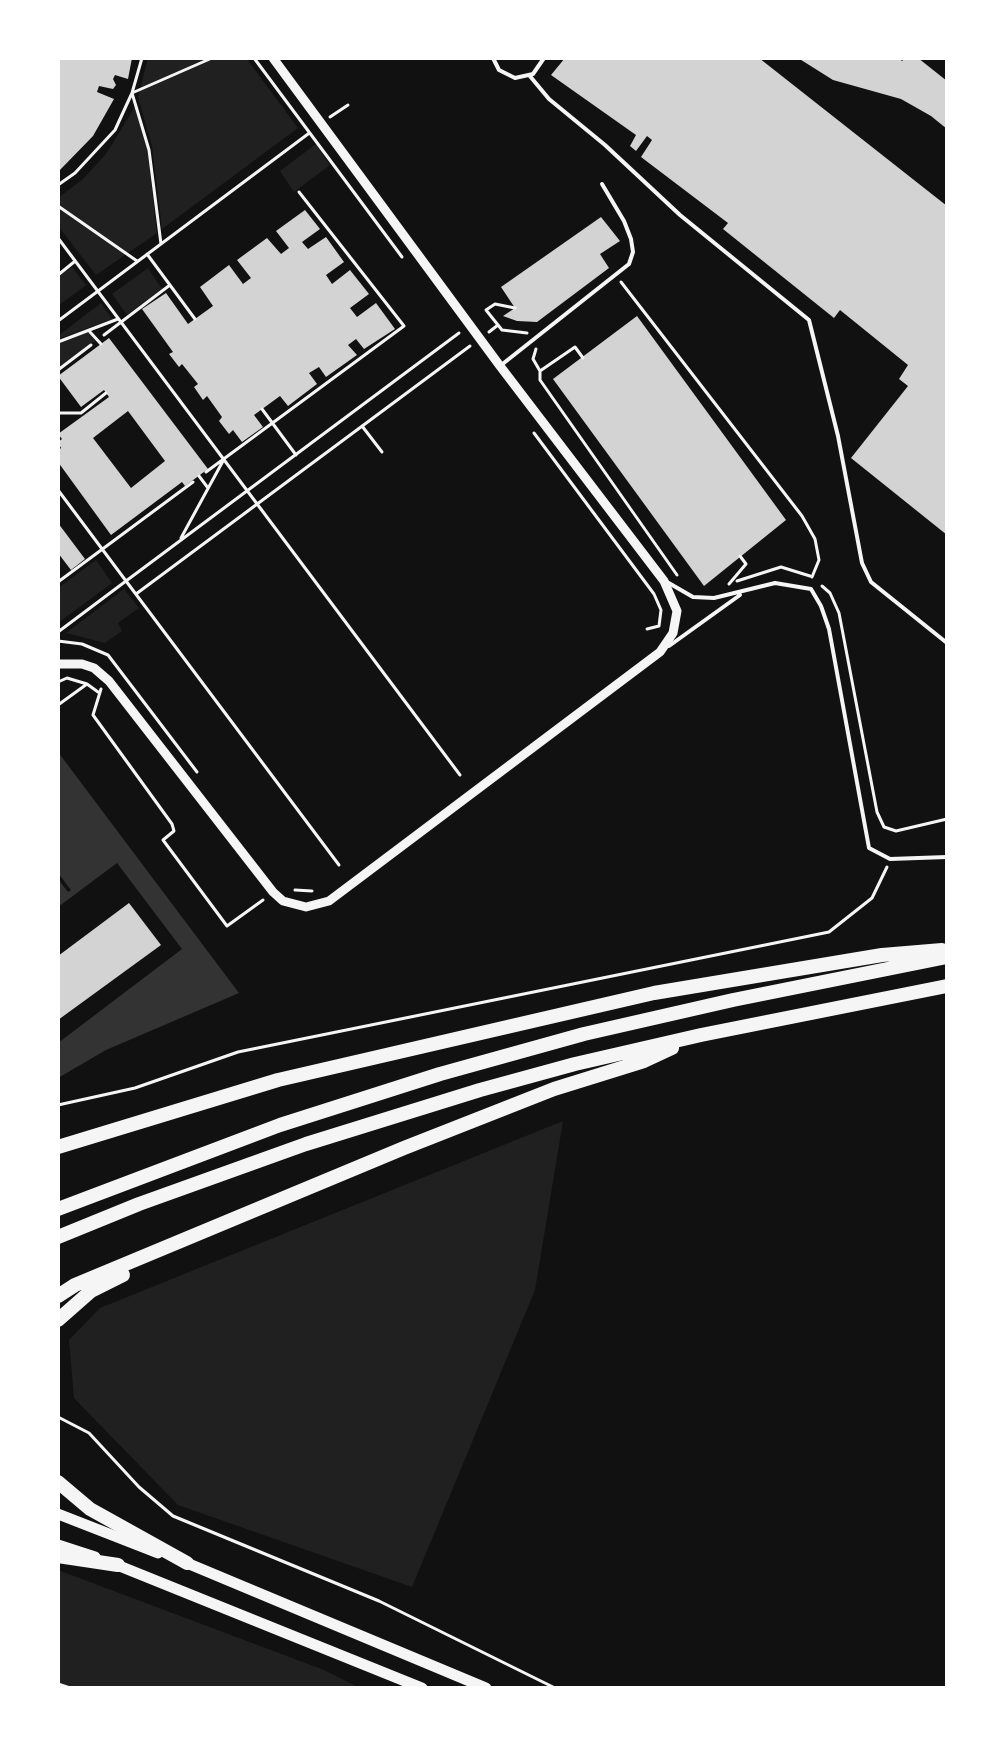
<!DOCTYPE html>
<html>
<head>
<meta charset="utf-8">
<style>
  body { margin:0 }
  #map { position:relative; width:1005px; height:1746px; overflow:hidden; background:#111; font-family:"PT Sans Narrow",sans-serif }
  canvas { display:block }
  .frame { position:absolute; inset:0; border:60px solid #fff; pointer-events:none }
</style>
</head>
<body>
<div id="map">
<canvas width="1005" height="1746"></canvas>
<div class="frame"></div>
</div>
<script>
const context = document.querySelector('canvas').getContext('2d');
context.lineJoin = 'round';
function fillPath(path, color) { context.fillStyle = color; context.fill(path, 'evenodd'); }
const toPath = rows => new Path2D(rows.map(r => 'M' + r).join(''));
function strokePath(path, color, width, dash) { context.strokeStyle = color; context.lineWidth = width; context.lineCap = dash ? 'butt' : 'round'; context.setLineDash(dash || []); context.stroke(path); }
const green = toPath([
  [148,58,246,58,298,128,162,229,152,146,138,97],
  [136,105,146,138,157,233,96,275,58,226,58,198,83,179,106,154],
  [316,144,330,165,294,192,280,171],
  [72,267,86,285,58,306,58,277],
  [148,268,162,289,127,315,112,294],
  [101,303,112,319,58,339,58,336],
  [88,332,95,341,58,368,58,344],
  [96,560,112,583,58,623,58,588],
  [124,589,139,608,118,623,122,631,105,643,66,633],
  [563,1121,535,1290,412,1587,178,1505,74,1398,69,1340,100,1308],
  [58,1570,324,1670,360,1688,58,1688]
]);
const water = toPath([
  [58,752,239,993,106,1050,58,1078,58,1043,182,949,117,863,58,907,58,879,68,892,71,890,58,873]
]);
const building = toPath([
  [58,58,132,58,128,79,115,75,113,79,116,85,113,89,99,86,97,92,114,99,93,136,58,172],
  [565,58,759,58,947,206,947,535,851,458,908,386,899,379,908,365,840,310,834,318,723,229,728,223,641,157,652,140,647,136,636,151,630,146,636,135,551,75],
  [798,58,899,58,902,61,905,58,918,58,947,81,947,129,931,116,901,99,833,80],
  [305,210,320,229,302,242,308,249,326,237,344,262,326,275,332,284,350,270,369,294,350,308,357,317,376,303,395,329,364,349,356,339,348,345,357,355,326,377,319,367,309,373,317,384,288,406,280,396,254,415,263,427,242,442,233,430,229,434,219,421,222,417,207,396,203,400,194,387,198,384,182,364,179,367,169,354,173,352,142,309,166,293,188,324,213,306,200,287,229,265,243,284,251,278,237,260,267,238,281,254,289,248,276,231],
  [601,217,620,241,600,254,609,268,537,322,517,321,503,316,515,308,501,287],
  [637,316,786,520,704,586,553,379],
  [109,338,208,469,185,486,182,482,111,535,58,462,58,451,61,448,58,442,62,439,58,434,109,397,104,390,81,407,58,376],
  [128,411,165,461,131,488,93,438],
  [58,523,85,559,71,570,58,553],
  [129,903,161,945,58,1020,58,956]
]);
const path = toPath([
  [254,58,402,257],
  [330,117,348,105],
  [58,185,75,173,115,130,132,93,142,58],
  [58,206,137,261],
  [58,238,460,775],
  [161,244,149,150,132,93,212,58],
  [147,254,195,319],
  [58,275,74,262],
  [621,282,802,516,815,539,819,560,812,577],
  [58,321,308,134],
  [498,325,486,310,495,304,515,308],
  [90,332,101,344],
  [489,332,498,325,502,330,527,333],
  [104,335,170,285],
  [58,342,118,319],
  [536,349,533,359,540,371],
  [583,358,575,347,540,371,540,380,677,575],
  [58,370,91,345],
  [262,409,296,455],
  [58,413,81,413,106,393],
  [362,426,382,452],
  [534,433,654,594,661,610,659,626,647,629],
  [206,472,404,326,299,192],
  [199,476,208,488],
  [58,490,126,581,459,333],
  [181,538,223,461],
  [737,581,781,567,810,576],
  [58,582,193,482],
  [729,584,746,564,740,556],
  [822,586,830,593,839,613,877,812,884,827,896,831,947,819],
  [136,594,470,346],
  [58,632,126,581,339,865],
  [58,641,82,644,108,655,197,772],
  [58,682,67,678,87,684,98,692],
  [101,689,93,715,172,824,174,831,163,840,227,926,263,900],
  [58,705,87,684],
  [295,890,312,891],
  [58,1105,135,1088,238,1052,829,932,872,898,887,867],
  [58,1417,89,1433,139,1487,173,1516,379,1601,555,1688],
  [58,1684,70,1688]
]);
const service = toPath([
  [493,58,499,70,515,78,533,74,544,58],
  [529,75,549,99,605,145,680,215,809,320,838,436,862,563,871,582,947,643],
  [500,366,629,264,633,252,631,239,624,221,602,184],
  [667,582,693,597,714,598,775,583,811,589,821,606,829,629,869,848,890,859,947,857],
  [669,646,740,595]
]);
const tertiary = toPath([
  [58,664,82,664,94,668,109,681,273,892,283,901,306,907,329,901,660,652,673,633,677,611,664,581,500,366,273,58]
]);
const primary = toPath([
  [58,1514,158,1553],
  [58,1545,95,1557],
  [182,1561,486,1688],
  [112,1563,422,1688]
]);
const motorway = toPath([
  [58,1147,278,1080,654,993,882,955,942,950],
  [58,1209,280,1125,440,1074,584,1034,733,1000,947,957],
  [58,1237,139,1204,306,1144,480,1090,575,1064,701,1035,947,986],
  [58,1296,75,1285,404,1148,554,1089,644,1061,672,1048],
  [58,1320,91,1291,123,1275],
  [58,1482,90,1509,187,1563],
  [58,1556,118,1565]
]);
fillPath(green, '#202020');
fillPath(water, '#333');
fillPath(building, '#d3d3d3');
strokePath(path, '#f5f5f5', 3);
strokePath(service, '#f5f5f5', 4);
strokePath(tertiary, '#f5f5f5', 9);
strokePath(primary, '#f5f5f5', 11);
strokePath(motorway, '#f5f5f5', 14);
</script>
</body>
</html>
